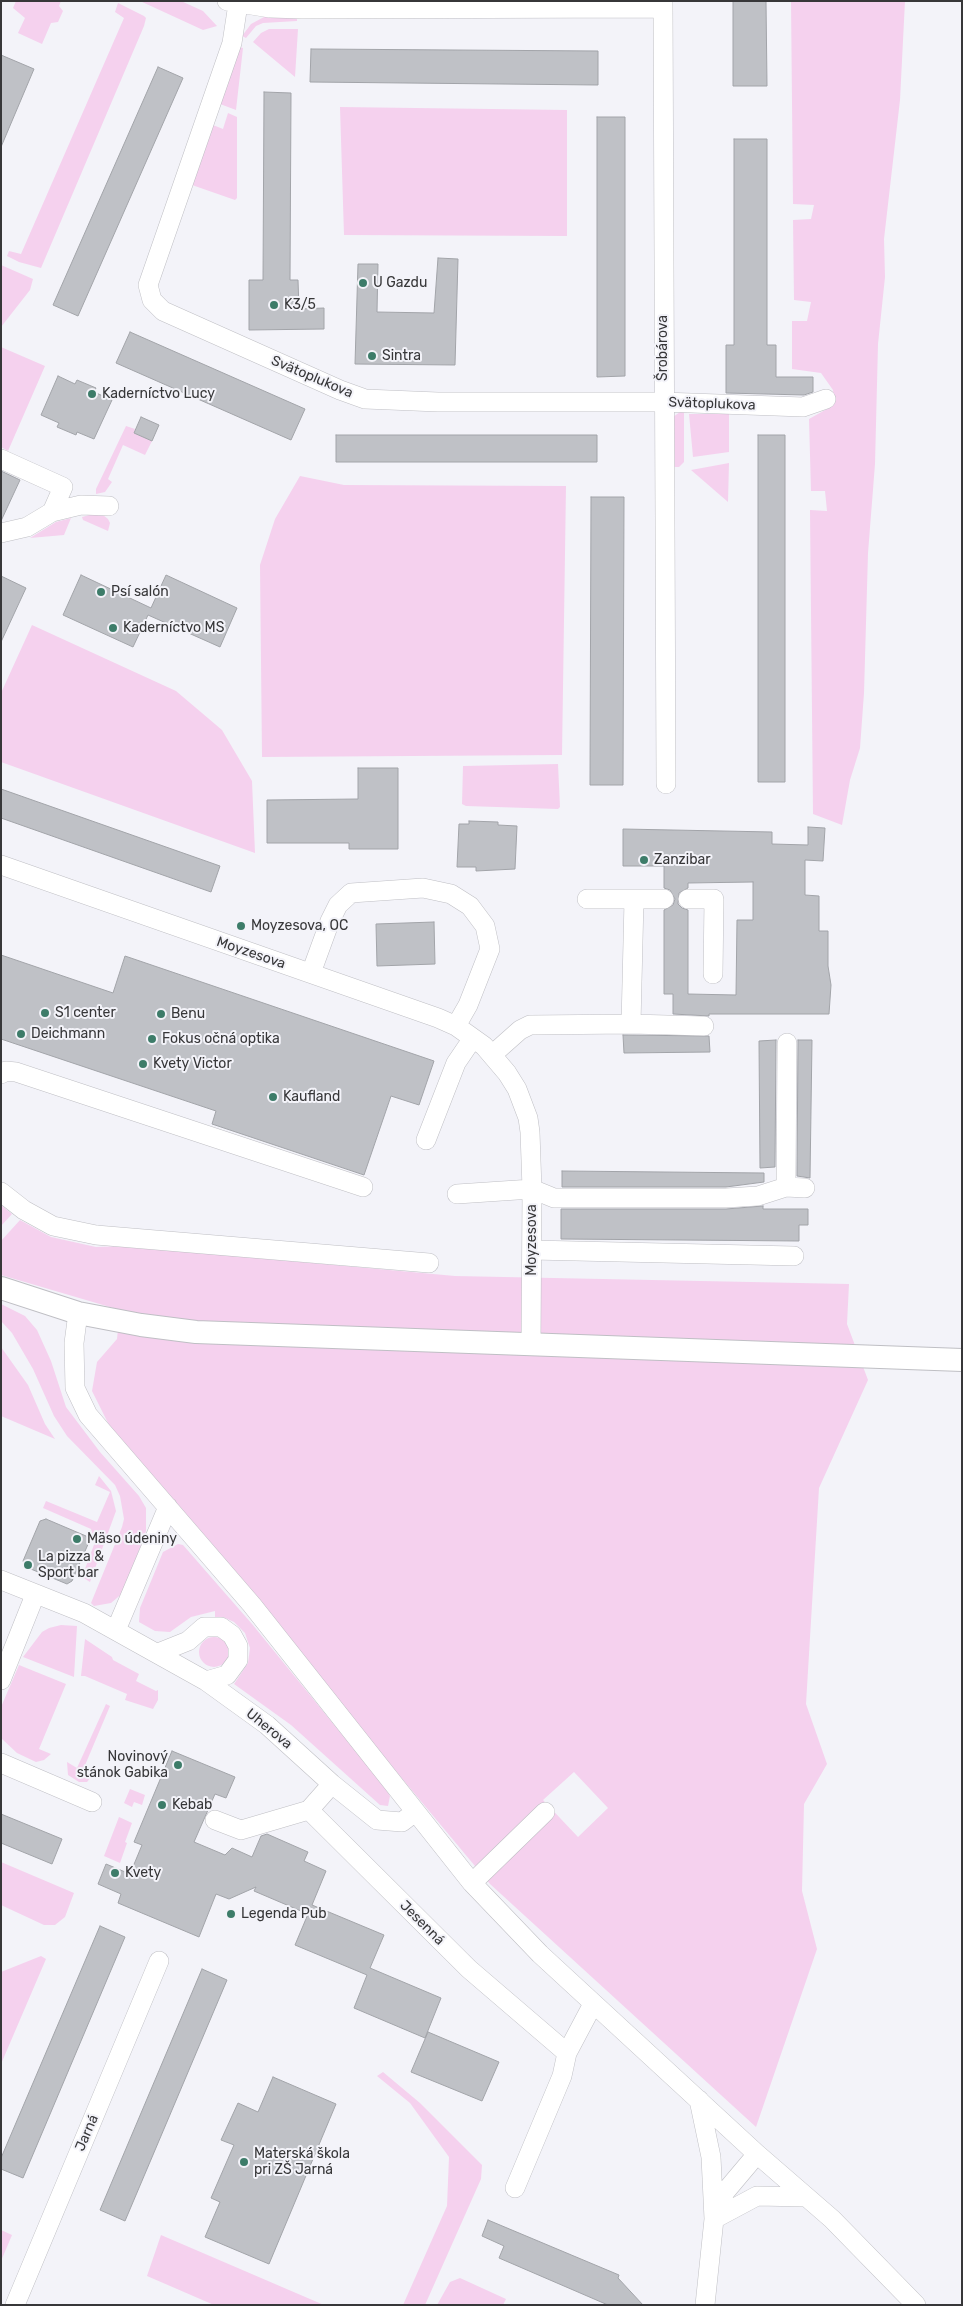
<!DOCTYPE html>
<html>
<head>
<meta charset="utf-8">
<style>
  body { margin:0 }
  #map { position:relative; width:963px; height:2306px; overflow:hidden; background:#f3f3f9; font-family:Rubik,sans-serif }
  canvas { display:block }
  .frame { position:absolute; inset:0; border:2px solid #373739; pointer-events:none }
</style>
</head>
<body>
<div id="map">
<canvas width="963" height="2306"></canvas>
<div class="frame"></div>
</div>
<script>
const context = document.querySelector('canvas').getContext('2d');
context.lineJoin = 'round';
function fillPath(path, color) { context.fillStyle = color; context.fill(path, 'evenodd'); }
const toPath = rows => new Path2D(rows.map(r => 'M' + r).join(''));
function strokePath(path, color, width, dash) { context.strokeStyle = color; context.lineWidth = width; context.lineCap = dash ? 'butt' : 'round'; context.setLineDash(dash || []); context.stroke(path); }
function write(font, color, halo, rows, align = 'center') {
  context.font = font + ' Rubik,sans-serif'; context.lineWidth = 4; context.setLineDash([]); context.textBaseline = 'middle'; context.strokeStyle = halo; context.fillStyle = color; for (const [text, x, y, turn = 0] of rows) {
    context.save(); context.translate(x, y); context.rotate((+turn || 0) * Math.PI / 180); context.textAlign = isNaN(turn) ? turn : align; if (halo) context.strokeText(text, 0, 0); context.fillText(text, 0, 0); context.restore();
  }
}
const green = toPath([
  [16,1,61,1,59,6,63,11,58,22,51,23,42,44,18,33,25,18,13,8],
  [140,1,181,1,203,11,217,26,203,30],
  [791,1,905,1,900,100,884,239,885,277,878,344,875,464,868,553,864,693,860,748,850,780,842,825,813,814,810,510,827,511,825,491,811,491,809,419,834,405,833,390,821,373,792,369,792,321,807,321,811,302,794,300,793,220,811,219,814,205,793,204],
  [118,3,144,16,146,18,144,26,41,268,19,262,7,256,9,251,21,254,124,18,115,12],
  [264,17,297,17,297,21,263,23,256,26,246,38,242,36,251,24],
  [269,29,298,29,295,77,253,42,261,33],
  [240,47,243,48,236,110,220,104],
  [340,107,567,110,567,236,344,235],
  [228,113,237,117,237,198,235,200,192,185,213,125,223,129],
  [1,265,33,279,30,290,1,327],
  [1,347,45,366,8,451,1,447],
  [680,412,684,412,684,462,679,467,670,467,673,417],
  [689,414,729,414,729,452,693,457],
  [126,426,135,429,134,433,152,441,145,455,123,445,108,479,112,482,105,492,96,494,96,489],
  [729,463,728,502,691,470],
  [300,476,344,485,566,486,562,755,262,757,260,565,275,519],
  [97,513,103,515,108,519,110,523,108,531,83,520,82,517],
  [71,518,64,535,30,538,56,522],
  [32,625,176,691,222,730,252,781,255,853,1,762,1,693],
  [558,764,560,807,558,809,466,806,462,804,463,766],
  [1,1205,12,1214,1,1226],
  [20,1220,51,1237,96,1247,126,1246,455,1276,849,1284,847,1324,868,1380,819,1488,806,1704,827,1764,804,1804,802,1891,817,1949,756,2127,490,1884,112,1431,92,1391,97,1362,117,1339,120,1310,1,1275,1,1241],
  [574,1772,608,1808,578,1837,543,1800],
  [1,1304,25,1316,37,1330,51,1361,66,1407,100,1452,139,1496,146,1508,146,1531,124,1592,111,1603,94,1606,91,1603,122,1527,124,1519,120,1496,115,1485,67,1436,54,1416,33,1369,12,1333,1,1321],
  [1,1347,28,1385,45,1424,55,1439,1,1416],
  [99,1476,111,1491,116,1511,90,1582,82,1577,95,1542,91,1529,43,1508,46,1501,97,1522,110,1492,95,1485],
  [178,1544,183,1545,252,1624,384,1786,390,1796,388,1806,380,1805,291,1725,234,1684,248,1663,250,1648,245,1633,234,1622,223,1617,215,1617,215,1611,191,1617,170,1632,155,1631,139,1622,140,1608,163,1552],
  [61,1625,77,1626,74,1677,23,1657,42,1632,49,1628],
  '199 1652a15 15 0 1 1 30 0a15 15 0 1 1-30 0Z',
  [85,1639,112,1657,113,1660,139,1674,136,1681,156,1691,158,1690,158,1700,153,1709,125,1700,127,1694,85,1676,81,1676],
  [19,1665,66,1684,39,1749,51,1754,44,1760,36,1762,17,1753,1,1738,1,1707],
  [106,1704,110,1706,83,1770,93,1775,87,1782,79,1782,68,1775,67,1762,77,1768],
  [130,1789,145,1795,142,1805,134,1802,132,1807,124,1803],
  [119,1817,132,1823,125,1842,127,1843,120,1863,104,1856],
  [1,1862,74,1893,65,1917,55,1925,44,1925,1,1905],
  [41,1956,46,1959,1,2064,1,1972],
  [383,2072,420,2103,482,2165,481,2179,425,2305,403,2305,447,2206,449,2157,410,2103,377,2076],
  [1,2230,12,2235,1,2261],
  [161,2235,282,2287,324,2305,214,2305,147,2276],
  [460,2278,506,2299,503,2305,437,2305,450,2282]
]);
const building = toPath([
  [733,1,766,1,767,86,733,86,733,1],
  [311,49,598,51,598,85,310,82,311,49],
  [1,55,34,69,1,147,1,55],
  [158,67,183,78,78,316,53,305,158,67],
  [264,92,291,93,290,280,298,280,299,309,324,308,324,329,249,330,249,280,263,280,264,92],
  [597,117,625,117,625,376,597,377,597,117],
  [734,139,767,139,767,345,776,345,776,377,813,377,813,392,804,395,726,393,726,345,734,345,734,139],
  [438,258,458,259,455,365,355,364,358,264,378,264,377,312,434,313,438,258],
  [130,332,305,409,291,440,116,363,130,332],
  [58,376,75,384,77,380,96,388,94,392,112,400,94,439,77,432,76,435,57,427,59,423,41,415,58,376],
  [141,417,159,425,152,441,134,433,141,417],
  [336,435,597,435,597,462,336,462,336,435],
  [758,435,785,435,785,782,758,782,758,435],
  [1,471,20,480,1,521,1,471],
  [591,497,624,497,623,785,590,785,591,497],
  [81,575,151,608,166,575,237,608,220,647,148,615,133,647,63,615,81,575],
  [1,576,26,588,1,642,1,576],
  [358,768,398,768,398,849,349,849,349,843,267,843,267,800,358,799,358,768],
  [1,789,220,866,211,892,1,818,1,789],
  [469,821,498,822,498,825,517,826,515,869,476,871,476,867,457,867,459,824,469,824,469,821],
  [808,827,825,828,823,861,805,860,805,895,819,896,819,931,828,931,828,966,831,985,829,1014,709,1014,709,1016,673,1014,673,994,664,994,664,910,673,905,675,899,670,890,664,888,664,866,623,866,623,829,772,832,772,844,808,845,808,827],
  [753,882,753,920,737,920,736,995,688,994,688,910,682,908,678,904,679,893,688,888,688,883,753,882],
  [434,922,435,964,377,966,376,924,434,922],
  [1,955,113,993,125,956,434,1061,419,1105,391,1096,364,1175,212,1124,216,1111,1,1039,1,955],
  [623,1035,709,1036,710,1052,624,1053,623,1035],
  [776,1040,775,1167,760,1168,759,1041,776,1040],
  [798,1040,812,1040,810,1178,797,1176,798,1040],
  [562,1171,764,1173,764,1182,726,1187,562,1187,562,1171],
  [763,1206,763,1209,808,1209,808,1225,799,1225,799,1241,561,1239,561,1209,726,1209,763,1206],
  [46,1519,86,1536,89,1542,72,1581,67,1584,26,1567,23,1561,40,1521,46,1519],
  [172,1751,235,1777,226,1798,215,1794,194,1842,225,1855,232,1848,252,1857,261,1836,267,1834,308,1852,304,1861,326,1871,312,1905,384,1935,370,1968,441,1998,425,2038,354,2008,367,1975,295,1945,308,1914,254,1891,256,1887,229,1899,216,1894,199,1937,118,1903,121,1894,98,1884,106,1864,130,1874,142,1845,134,1842,172,1751],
  [1,1814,62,1839,52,1864,1,1843,1,1814],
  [100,1926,125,1937,23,2178,1,2169,1,2158,100,1926],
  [202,1969,227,1980,125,2221,100,2210,202,1969],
  [428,2032,499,2062,482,2101,411,2072,428,2032],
  [273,2077,336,2104,269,2264,205,2237,220,2202,211,2198,234,2145,221,2140,238,2103,258,2112,273,2077],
  [488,2220,619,2275,618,2278,643,2305,608,2305,499,2258,504,2246,482,2236,488,2220]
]);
const minor = toPath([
  [227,1,270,8,302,9,663,8],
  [663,1,666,784],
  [238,4,232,43,148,285,152,300,163,311,340,390,365,399,438,402,663,402,803,407,826,399],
  [1,459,63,487,52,512],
  [1,533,27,527,52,512,81,505,109,506],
  [1,865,438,1018,456,1026,484,1046,507,1073,517,1089,528,1118,530,1132,532,1189,531,1345],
  [587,899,664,899],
  [688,899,714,899,713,974],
  [311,973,330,921,338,905,351,893,423,888,451,894,470,906,485,926,490,949,468,1005,456,1026],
  [631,1024,704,1026],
  [493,1054,520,1030,530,1025,631,1024,634,900],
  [1,1074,6,1071,16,1072,363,1187],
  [426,1140,456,1063,473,1038],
  [786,1187,787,1043],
  [1,1192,24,1210,53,1226,96,1235,429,1263],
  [457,1194,532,1189,554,1198,726,1198,758,1196,786,1187,805,1188],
  [532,1250,794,1256],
  [78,1313,74,1343,75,1388,88,1415,252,1605,472,1883,540,1954,757,2154,832,2219,916,2305],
  [1,1580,84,1613,206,1681,267,1725,332,1784,377,1820,402,1822,415,1812],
  [116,1630,168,1507],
  [158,1653,188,1641,204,1627,221,1627,232,1635,238,1646,238,1660,227,1675,206,1681],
  [1,1680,35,1595],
  [1,1763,92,1802],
  [332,1784,309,1810,469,1969,567,2053],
  [215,1820,241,1830,309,1810],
  [472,1883,545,1812],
  [699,2100,711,2157,714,2219,705,2305],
  [515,2188,562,2076,567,2053,593,2004],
  [716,2214,725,2192,757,2154],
  [714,2219,757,2196,805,2197],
  [15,2305,159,1961]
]);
const major = toPath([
  [1,1288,78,1313,141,1325,196,1332,962,1360]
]);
const markers = [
  [363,283,5,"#3d7c69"],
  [274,305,5,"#3d7c69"],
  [372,356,5,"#3d7c69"],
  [92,394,5,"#3d7c69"],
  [101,592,5,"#3d7c69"],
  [113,628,5,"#3d7c69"],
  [644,860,5,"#3d7c69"],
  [241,926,5,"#3d7c69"],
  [45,1013,5,"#3d7c69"],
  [161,1014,5,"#3d7c69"],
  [21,1034,5,"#3d7c69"],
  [152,1039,5,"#3d7c69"],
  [143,1064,5,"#3d7c69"],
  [273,1097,5,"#3d7c69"],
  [77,1539,5,"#3d7c69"],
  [28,1565,5,"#3d7c69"],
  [178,1765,5,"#3d7c69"],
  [162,1805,5,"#3d7c69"],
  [115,1873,5,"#3d7c69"],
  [231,1914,5,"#3d7c69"],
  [244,2162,5,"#3d7c69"]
];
const poiNames = [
  ["U Gazdu",373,283],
  ["K3/5",284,305],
  ["Sintra",382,356],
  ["Kaderníctvo Lucy",102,394],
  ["Psí salón",111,592],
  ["Kaderníctvo MS",123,628],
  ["Zanzibar",654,860],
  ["Moyzesova, OC",251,926],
  ["S1 center",55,1013],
  ["Benu",171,1014],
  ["Deichmann",31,1034],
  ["Fokus očná optika",162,1039],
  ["Kvety Victor",153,1064],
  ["Kaufland",283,1097],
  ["Mäso údeniny",87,1539],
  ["La pizza &",38,1557],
  ["Sport bar",38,1573],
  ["Novinový",168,1757,"right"],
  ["stánok Gabika",168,1773,"right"],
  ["Kebab",172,1805],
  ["Kvety",125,1873],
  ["Legenda Pub",241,1914],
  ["Materská škola",254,2154],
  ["pri ZŠ Jarná",254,2170]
];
const streetNames = [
  ["Šrobárova",663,348,-90],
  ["Svätoplukova",312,377,23],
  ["Svätoplukova",712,404,2],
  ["Moyzesova",251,953,19],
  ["Moyzesova",532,1240,-90],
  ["Uherova",269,1729,39],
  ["Jesenná",422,1923,45],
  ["Jarná",87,2133,-67]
];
fillPath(green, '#f5d1ee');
fillPath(building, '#bfc1c6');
strokePath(building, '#a2a4a9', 1);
strokePath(minor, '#bfbfc4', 20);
strokePath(major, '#bfbfc4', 24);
strokePath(minor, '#fff', 19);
strokePath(major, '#fff', 22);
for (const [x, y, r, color] of markers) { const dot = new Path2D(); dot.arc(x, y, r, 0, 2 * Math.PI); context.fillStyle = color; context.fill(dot); strokePath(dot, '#f3f3f9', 2); }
write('14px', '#373739', '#f3f3f9', poiNames, 'left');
write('14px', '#373739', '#f3f3f9', streetNames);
</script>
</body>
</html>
